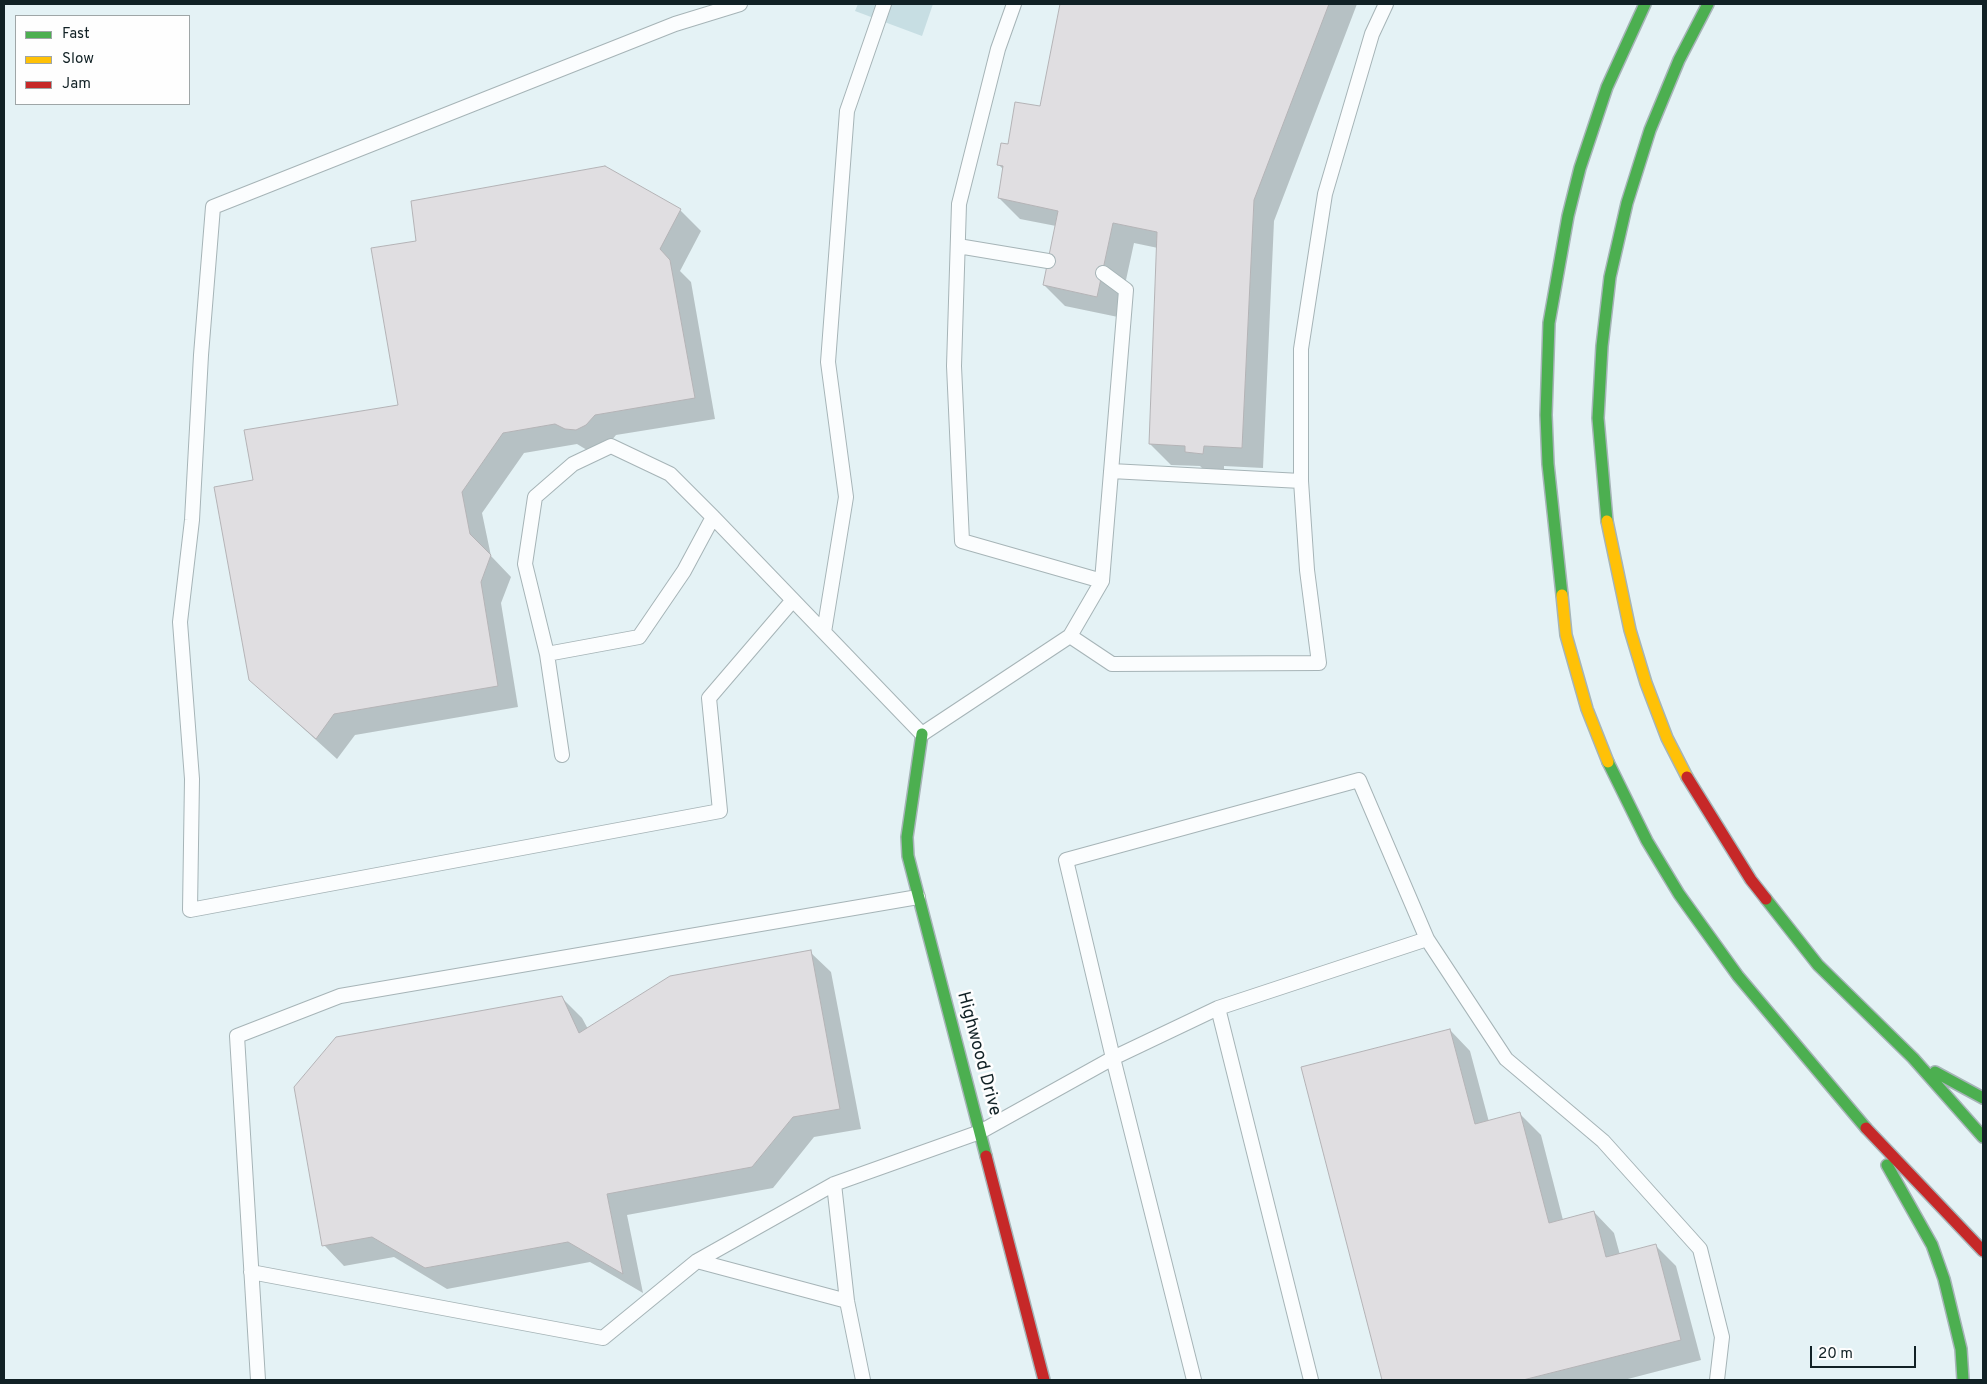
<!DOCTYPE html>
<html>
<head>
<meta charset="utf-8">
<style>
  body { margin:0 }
  #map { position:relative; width:1987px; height:1384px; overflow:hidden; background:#e4f2f5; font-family:Overpass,sans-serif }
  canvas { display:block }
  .frame { position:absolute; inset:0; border:5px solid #112125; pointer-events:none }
  .legend { position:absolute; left:15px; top:15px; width:175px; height:90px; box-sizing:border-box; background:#fefefe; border:1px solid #9fa6a7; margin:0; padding:6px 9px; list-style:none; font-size:15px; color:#112125 }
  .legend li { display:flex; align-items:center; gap:10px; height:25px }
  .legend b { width:25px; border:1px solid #9fa6a7 }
  .scale { position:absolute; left:1810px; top:1346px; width:106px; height:22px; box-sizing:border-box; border:2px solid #112125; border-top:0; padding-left:6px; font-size:15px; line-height:18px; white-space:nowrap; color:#112125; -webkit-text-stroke:4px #fefefe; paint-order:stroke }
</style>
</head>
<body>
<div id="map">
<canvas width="1987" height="1384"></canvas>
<div class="frame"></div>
<ul class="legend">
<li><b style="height:6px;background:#4caf50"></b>Fast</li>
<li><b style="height:6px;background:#ffc107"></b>Slow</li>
<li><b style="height:6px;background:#c62828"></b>Jam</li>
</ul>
<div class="scale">20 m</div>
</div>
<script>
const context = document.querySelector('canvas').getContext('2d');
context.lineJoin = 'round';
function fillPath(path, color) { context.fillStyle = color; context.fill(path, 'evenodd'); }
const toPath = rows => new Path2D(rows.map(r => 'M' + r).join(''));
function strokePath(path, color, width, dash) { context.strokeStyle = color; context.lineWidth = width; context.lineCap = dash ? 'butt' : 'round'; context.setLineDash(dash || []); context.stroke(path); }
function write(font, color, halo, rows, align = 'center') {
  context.font = font + ' Overpass,sans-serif'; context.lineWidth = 5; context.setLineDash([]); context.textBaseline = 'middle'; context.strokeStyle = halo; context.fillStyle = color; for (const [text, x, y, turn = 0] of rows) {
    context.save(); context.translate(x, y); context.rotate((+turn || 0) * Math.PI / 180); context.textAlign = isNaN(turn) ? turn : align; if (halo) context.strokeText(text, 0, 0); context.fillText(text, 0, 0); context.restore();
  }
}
const green = toPath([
  [858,4,933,4,922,36,855,11]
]);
const shadow = toPath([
  [1061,4,1357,4,1274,221,1263,468,1224,466,1224,474,1207,473,1200,466,1171,465,1150,444,1158,248,1134,243,1118,317,1065,306,1044,285,1056,226,1020,219,999,198,1004,170,999,165,1009,145,1041,108],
  [680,210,701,231,680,271,691,282,715,419,616,435,607,446,597,450,587,450,577,444,524,453,482,513,491,556,511,577,501,603,518,707,355,735,337,759,250,680,255,482,400,406],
  [810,952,831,972,861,1129,814,1137,773,1188,627,1215,643,1293,590,1262,447,1289,394,1257,344,1266,324,1245,561,997,582,1018,588,1029],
  [1450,1030,1470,1051,1489,1122,1520,1114,1541,1135,1563,1220,1594,1212,1614,1233,1620,1255,1656,1246,1676,1266,1701,1360,1624,1380,1383,1380,1303,1068]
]);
const building = toPath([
  [1060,4,1329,4,1254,200,1242,448,1204,446,1203,454,1185,452,1185,446,1149,444,1157,232,1113,223,1097,297,1043,285,1058,211,998,198,1003,166,997,165,1001,143,1008,144,1015,102,1040,106,1060,4],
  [605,166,681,209,660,249,670,260,695,398,595,415,586,425,576,430,565,429,555,424,503,433,462,492,470,534,491,555,481,582,498,686,334,714,316,739,249,680,214,487,253,480,244,430,398,405,371,248,416,241,411,201,605,166],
  [811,950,840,1109,793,1117,752,1167,607,1194,623,1274,568,1242,425,1268,372,1237,322,1246,294,1087,336,1037,562,996,579,1033,670,976,811,950],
  [1450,1029,1475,1124,1520,1112,1549,1223,1594,1211,1606,1257,1656,1244,1681,1340,1523,1380,1382,1380,1301,1067,1450,1029]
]);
const lane = toPath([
  [740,4,675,24,213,207,201,355,192,520,180,622,192,779,190,910,720,811,709,698,793,600],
  [1014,4,998,49,959,204,954,366,962,541,1102,581],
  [958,246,1048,261],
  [1111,471,1301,481],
  [713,517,684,571,639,637,547,654,525,564,535,497,573,464,611,446,670,474,713,517,922,734,1070,636,1102,581,1126,290,1103,273],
  [824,632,846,497,828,362,847,111,884,4],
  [1070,636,1112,664,1319,663,1307,570,1301,481,1301,349,1325,194,1372,34,1386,4],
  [547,654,562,755],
  [1218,1008,1311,1380],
  [834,1184,847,1301,863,1380],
  [697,1261,847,1301],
  [251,1272,603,1338,697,1261,834,1184,980,1132,1113,1058,1218,1008,1427,939],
  [258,1380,237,1036,340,996,918,897],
  [1194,1380,1113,1058,1066,860,1359,780,1427,939,1506,1059,1603,1141,1700,1249,1722,1337,1717,1380]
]);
const fast = toPath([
  [1607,521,1598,418,1602,346,1610,277,1627,203,1650,130,1679,60,1708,4],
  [1562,595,1548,464,1546,415,1549,323,1568,216,1580,168,1607,87,1645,4],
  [922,734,907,837,908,856,986,1156],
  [1608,762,1647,841,1679,894,1738,976,1866,1128],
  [1766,899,1818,965,1913,1058,1983,1137],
  [1935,1072,1983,1098],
  [1887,1165,1932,1245,1944,1279,1961,1349,1963,1380]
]);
const slow = toPath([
  [1607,521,1630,630,1646,683,1667,738,1687,777],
  [1562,595,1566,635,1587,709,1608,762]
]);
const jam = toPath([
  [1687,777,1751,880,1766,899],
  [1866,1128,1983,1251],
  [986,1156,1044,1380]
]);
const streetNames = [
  ["Highwood Drive",978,1054,75]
];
fillPath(green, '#c7dee3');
fillPath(shadow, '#0003');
fillPath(building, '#e0dee1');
strokePath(building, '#b4b3b6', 1);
strokePath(lane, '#a6b4b7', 16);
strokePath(fast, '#a6b4b7', 14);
strokePath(slow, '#a6b4b7', 14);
strokePath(jam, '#a6b4b7', 14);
strokePath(lane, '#fbfdfe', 14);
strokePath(fast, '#4caf50', 11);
strokePath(slow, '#ffc107', 11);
strokePath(jam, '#c62828', 11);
write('18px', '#112125', '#fefefe', streetNames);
</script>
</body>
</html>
